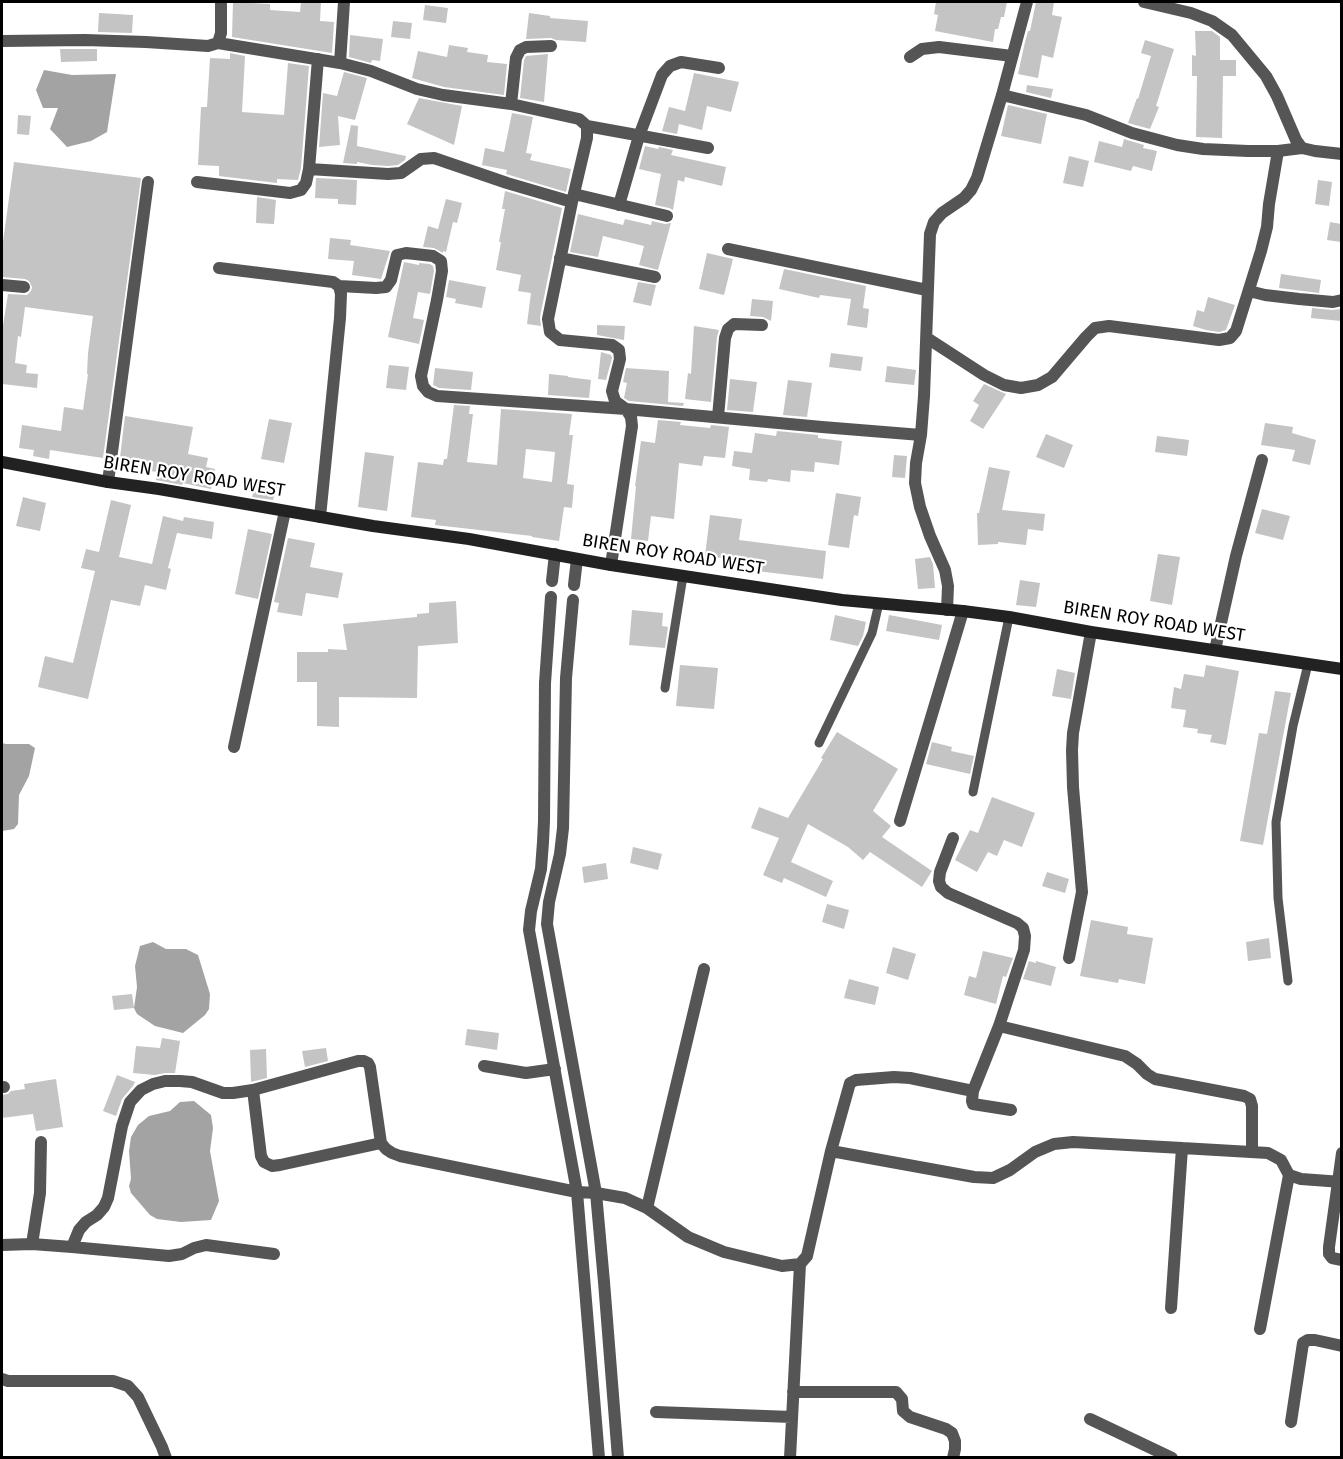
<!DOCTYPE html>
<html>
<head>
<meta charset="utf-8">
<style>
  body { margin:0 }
  #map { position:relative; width:1343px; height:1459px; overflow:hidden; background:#fff; font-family:"Fira Sans",sans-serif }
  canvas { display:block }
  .frame { position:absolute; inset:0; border:3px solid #000; pointer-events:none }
</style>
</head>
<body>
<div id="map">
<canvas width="1343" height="1459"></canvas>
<div class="frame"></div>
</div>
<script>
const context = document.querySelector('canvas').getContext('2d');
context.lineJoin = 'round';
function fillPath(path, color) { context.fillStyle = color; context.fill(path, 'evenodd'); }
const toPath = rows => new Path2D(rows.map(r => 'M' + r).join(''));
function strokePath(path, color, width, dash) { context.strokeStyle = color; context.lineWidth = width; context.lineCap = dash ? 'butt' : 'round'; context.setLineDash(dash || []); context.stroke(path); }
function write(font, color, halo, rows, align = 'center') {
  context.font = font + ' "Fira Sans",sans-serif'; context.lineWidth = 4.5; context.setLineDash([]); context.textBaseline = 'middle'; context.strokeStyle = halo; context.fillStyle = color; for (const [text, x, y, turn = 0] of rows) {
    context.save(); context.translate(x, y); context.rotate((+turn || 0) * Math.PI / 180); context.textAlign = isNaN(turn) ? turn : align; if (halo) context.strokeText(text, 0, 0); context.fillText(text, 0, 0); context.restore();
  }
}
const water = toPath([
  [44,70,72,75,116,74,107,132,91,141,67,147,50,129,58,108,43,108,36,90],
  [2,743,6,744,29,744,35,748,29,776,19,795,18,824,14,829,2,831],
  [153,942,166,949,186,949,198,955,210,994,209,1009,205,1015,183,1033,155,1026,137,1014,134,1008,137,987,135,966,140,946],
  [194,1101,211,1115,213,1128,210,1151,219,1201,211,1220,181,1222,157,1219,150,1215,131,1193,129,1186,131,1179,129,1151,131,1137,138,1125,149,1116,170,1111,180,1102]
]);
const building = toPath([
  [233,2,270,4,270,10,300,12,301,2,321,2,320,21,334,22,332,53,232,37],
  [936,2,1007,2,1004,17,1001,17,998,29,995,29,993,42,935,31,938,15,934,14],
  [1036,2,1054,2,1052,15,1062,17,1053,58,1042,55,1038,78,1018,74,1025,42,1028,31,1030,31],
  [425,5,448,8,446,23,423,20],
  [99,13,133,15,132,33,98,32],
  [529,13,550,16,550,18,588,21,586,42,556,40,551,38,526,39],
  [393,21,412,23,410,39,391,37],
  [1195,31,1212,31,1220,37,1220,60,1236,60,1236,76,1223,76,1222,138,1196,137,1197,76,1192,76,1192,55,1196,56],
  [350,35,383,39,380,61,372,60,371,63,349,57],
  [1145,40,1174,49,1156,106,1159,107,1150,129,1128,123,1137,98,1138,99,1151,56,1141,53],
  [449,45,468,48,467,52,488,55,487,62,507,64,504,95,444,87,412,78,418,51,447,57],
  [60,49,97,49,97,61,61,62],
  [230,53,245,56,242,112,284,115,288,63,309,66,301,168,298,180,277,179,277,183,219,176,219,166,198,165,201,107,207,107,210,58,230,59],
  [548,54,544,102,520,98,524,60,526,56],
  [344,72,367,78,355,120,338,116,340,145,319,147,323,93,337,96],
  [694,73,739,82,731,112,707,106,702,130,679,124,677,134,662,131,669,107,685,111],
  [1027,85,1053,89,1051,98,1026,92],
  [419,98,462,106,454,145,407,124],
  [1008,105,1047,114,1041,144,1001,136],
  [512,113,533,117,526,153,532,154,530,160,571,169,566,192,506,174,507,170,482,165,485,148,504,152],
  [18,115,31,116,29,135,17,134],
  [351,125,358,126,357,146,406,156,405,160,398,165,388,166,372,165,357,162,357,164,343,163],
  [1124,139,1144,145,1143,148,1157,151,1152,171,1133,166,1131,171,1094,162,1099,141,1122,147],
  [645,146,658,149,659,147,673,150,671,155,726,167,722,186,685,177,684,182,678,180,673,210,669,208,655,205,661,174,639,169],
  [1069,156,1089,161,1083,187,1063,183],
  [14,162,141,178,103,458,50,450,49,459,33,456,34,450,19,448,22,425,61,431,64,407,83,410,88,374,87,374,88,353,93,316,25,307,21,337,18,336,15,363,27,365,26,373,38,374,37,388,2,384,2,332,8,294,27,295,31,291,32,287,29,281,25,279,2,277,2,249],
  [316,178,357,180,356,205,338,204,338,199,315,198],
  [1318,180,1332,182,1329,206,1315,204],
  [505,191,562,208,540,317,541,326,527,324,531,293,518,291,521,275,496,270,501,242,499,242,505,209,502,209],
  [257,197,276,200,274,224,256,223],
  [446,199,462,203,457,223,453,222,446,252,443,251,443,253,434,248,423,247,428,226,438,229],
  [578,214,623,225,625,219,651,225,652,221,665,224,671,223,658,270,639,265,644,246,603,236,598,257,570,252],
  [1330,222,1341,224,1341,242,1327,240],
  [330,238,351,240,350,245,390,251,381,279,352,275,354,261,328,259],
  [707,253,733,259,724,295,699,289],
  [404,262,419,265,419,263,430,264,433,266,434,271,430,294,418,292,413,318,424,320,419,344,388,337],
  [784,269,866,286,863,308,869,309,867,328,847,325,851,299,820,295,819,298,779,289],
  [1281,274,1321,280,1319,293,1279,288],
  [449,280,486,287,482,308,455,303,456,299,446,297],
  [638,282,656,285,651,306,633,302],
  [1208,297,1235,305,1226,330,1219,332,1206,330,1193,326,1197,310,1204,312],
  [752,299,773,301,771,321,763,317,750,316],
  [1312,308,1332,310,1341,309,1341,321,1311,318],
  [597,325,625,326,624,340,597,335],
  [694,326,719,330,717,337,711,402,685,399,688,373,691,374],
  [601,352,611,355,612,358,606,380,598,379],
  [831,353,863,357,861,371,829,367],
  [389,365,409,367,406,390,386,388],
  [887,366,916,370,914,385,885,382],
  [435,368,473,372,471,390,439,388,433,385],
  [626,368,669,371,668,402,684,403,683,406,629,401,624,398,627,383,623,382],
  [549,374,568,376,568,377,591,380,589,398,548,395],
  [730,379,757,382,753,412,727,410],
  [788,380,812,383,807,417,783,415],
  [984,384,1006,394,983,429,970,421,979,405,973,401],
  [454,405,470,406,469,414,473,414,467,462,497,465,501,409,572,414,569,435,573,435,567,484,574,485,572,508,564,507,559,541,532,537,532,536,435,525,436,520,411,517,418,462,443,465,444,459,447,459],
  [526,449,555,452,552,482,523,478],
  [125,416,193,427,188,454,208,458,206,467,215,469,211,489,183,483,182,485,156,480,157,472,119,466],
  [269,419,292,423,284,463,261,459],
  [658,420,681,422,680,425,710,428,711,425,729,427,725,458,704,456,702,466,679,463,674,519,651,516,648,541,631,539,636,486,635,486,641,441,655,443],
  [1265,423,1293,427,1292,433,1316,440,1310,465,1292,461,1295,450,1261,445],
  [777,431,818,435,818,438,842,441,839,465,815,462,814,472,791,470,790,482,768,479,767,482,749,480,750,469,732,466,734,451,752,453,755,433,776,436],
  [1046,434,1073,445,1064,468,1036,457],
  [1157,436,1189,440,1187,456,1155,452],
  [365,452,394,456,387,511,358,507],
  [894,455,907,456,905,478,892,477],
  [989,467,1010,471,1002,510,1045,514,1043,531,1028,529,1026,545,998,542,998,544,978,545,977,513,979,513],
  [257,481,277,486,273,500,252,497],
  [836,493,861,497,858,516,854,515,849,548,828,545],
  [23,497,46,503,40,531,16,526],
  [111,500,131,505,119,557,152,564,163,516,183,521,184,517,214,522,212,539,177,533,168,568,171,569,166,590,145,585,140,606,111,600,88,699,38,687,45,656,73,663,95,571,81,568,86,549,99,552],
  [1262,509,1290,516,1283,540,1255,533],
  [710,515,742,519,739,540,826,551,823,579,757,571,758,562,705,556],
  [248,529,272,534,258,599,235,594],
  [288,538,315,543,310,567,343,573,338,598,306,593,302,616,277,612,279,603,274,602],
  [1158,554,1180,557,1172,605,1150,601],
  [930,557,933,564,935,588,918,589,915,559],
  [1020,580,1040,583,1036,607,1016,605],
  [456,601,458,643,418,646,417,698,339,697,339,727,317,726,317,682,297,682,297,652,328,652,328,649,347,650,343,624,417,617,417,614,429,613,429,603],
  [632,610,663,613,662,626,668,627,665,648,629,645],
  [835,615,866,622,863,636,858,646,830,640],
  [889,615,942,625,939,640,886,631],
  [680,665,718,668,714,709,676,706],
  [1206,665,1239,671,1226,745,1210,742,1212,735,1197,733,1198,729,1183,727,1186,710,1171,708,1174,687,1181,689,1184,674,1204,677],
  [1057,669,1075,673,1071,699,1052,696],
  [1275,691,1291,693,1263,845,1240,841,1259,733,1267,734],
  [837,732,898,769,873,811,891,826,882,837,932,871,922,887,870,852,863,860,848,847,808,824,791,862,833,881,826,897,784,878,782,883,763,875,779,838,751,828,759,807,788,818,823,759,821,758],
  [932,742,952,747,951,751,974,756,970,774,926,764],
  [992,797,1035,813,1022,847,1004,840,997,856,988,852,977,872,955,860,970,830,978,833],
  [633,847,662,854,658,870,630,863],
  [606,863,608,879,584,883,582,867],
  [1047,872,1069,879,1065,893,1042,886],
  [827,904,849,910,844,929,822,922],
  [1091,920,1128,927,1127,934,1153,938,1145,984,1119,979,1118,983,1080,976],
  [1269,938,1271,958,1248,961,1246,942],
  [893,947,916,954,908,980,886,973],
  [983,951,1013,958,1006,977,1003,976,996,1004,964,995,969,976,976,978],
  [1029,961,1036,963,1036,961,1056,967,1051,986,1023,979],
  [849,979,879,987,875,1005,844,998],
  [132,994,134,1008,114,1010,112,996],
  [467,1029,499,1033,497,1050,465,1045],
  [162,1038,180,1041,175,1073,165,1073,155,1075,133,1073,136,1046,160,1048],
  [326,1048,328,1061,305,1067,302,1051],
  [266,1049,267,1078,251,1082,250,1050],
  [117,1075,135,1082,133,1086,122,1099,116,1116,103,1111],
  [56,1079,63,1127,36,1131,33,1114,2,1118,2,1095,8,1094,11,1091,25,1089,24,1084]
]);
const lane = toPath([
  [665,688,683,576],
  [819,743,872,633,879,603],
  [973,792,1009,617],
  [1288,981,1278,898,1276,822,1293,726,1308,664]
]);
const street = toPath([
  [1144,2,1191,13,1212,21,1232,35,1266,76,1277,96,1296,140,1302,148,1315,151,1342,154],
  [2,41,85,40,146,42,208,46,218,43,221,33,221,2],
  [218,43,340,63,371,71,417,89,443,95,511,104,579,119,587,126,587,138,572,202,548,319,550,332,560,340,612,345,619,350,620,359,612,391,615,401,626,409,631,417,632,426,611,565],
  [910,57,922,49,939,47,1012,56],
  [340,63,344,2],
  [1002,95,1086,115,1132,133,1177,145,1203,149,1248,151,1278,151,1302,148],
  [511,104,516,58,520,50,526,47,551,46],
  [587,126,708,148],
  [309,169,388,174,401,173,421,159,434,158,507,183,572,202],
  [197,182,290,193,301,190,306,183,309,169,318,59],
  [574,194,667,216],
  [619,205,639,136,662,75,670,66,681,62,719,68],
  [728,249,927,290],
  [560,258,655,277],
  [219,268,333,282,339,286,341,294,340,318,320,517],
  [2,285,24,287],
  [339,286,376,288,386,287,391,280,397,255,406,253,433,256,441,261,442,271,437,300,421,376,423,386,428,392,437,396,626,409,822,427,921,435],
  [1249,291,1265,295,1299,299,1333,302,1342,300],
  [927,338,984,375,1004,385,1021,388,1038,385,1052,377,1086,337,1095,328,1109,326,1219,340,1230,338,1236,331,1261,251,1267,227,1269,204,1278,151],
  [718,417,725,338,728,329,734,324,762,325],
  [108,482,148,182],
  [552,581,555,554],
  [574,585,577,559],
  [551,597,545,683,544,821,543,842,541,869,531,911,529,930,577,1192,599,1458],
  [573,600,566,678,563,828,560,854,549,902,547,924,596,1193,604,1282,618,1458],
  [947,610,948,586,945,570,930,536,920,507,915,483,916,463,921,435,924,396,930,234,934,222,942,213,964,198,971,190,977,178,1002,95,1027,2],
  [1215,650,1236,556,1262,460],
  [234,747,285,511],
  [900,821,963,611],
  [1069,958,1082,892,1073,787,1072,750,1073,733,1091,632],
  [999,1026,1125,1056,1137,1064,1147,1074,1155,1079,1244,1096,1250,1099,1252,1106,1252,1152],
  [484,1066,526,1073,555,1069],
  [2,1087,4,1087],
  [253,1090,261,1156,264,1162,272,1166,280,1165,381,1143],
  [973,1091,972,1101,973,1104,1011,1110],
  [831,1151,850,1083,856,1080,894,1077,910,1078,973,1091,999,1026,1024,950,1025,936,1023,928,1017,923,948,893,941,887,939,881,940,872,953,838],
  [1342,1153,1329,1247,1329,1254,1332,1258,1342,1260],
  [647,1208,704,969],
  [32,1244,40,1193,41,1142],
  [2,1245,32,1244,72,1247,169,1256,182,1254,194,1248,206,1245,274,1254],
  [72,1247,79,1230,86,1222,97,1215,104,1207,108,1198,122,1126,130,1102,141,1090,153,1084,165,1081,180,1081,192,1082,223,1093,233,1093,253,1090,358,1061,364,1061,368,1063,370,1067,381,1143,386,1149,392,1153,400,1156,577,1192,596,1193,625,1198,647,1208,688,1237,724,1252,782,1266,800,1264,807,1256,831,1151,974,1177,993,1178,1010,1170,1035,1152,1054,1144,1073,1142,1182,1148,1268,1153,1281,1160,1289,1175,1301,1179,1342,1182],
  [1171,1308,1182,1148],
  [1260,1329,1289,1175],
  [2,1379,8,1381,113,1381,128,1386,138,1397,162,1447,166,1458],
  [793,1392,896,1392,902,1399,903,1411,910,1417,946,1429,952,1433,955,1441,955,1449,953,1458],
  [656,1412,792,1417],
  [1090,1419,1172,1458],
  [1291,1422,1303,1343,1308,1340,1315,1340,1342,1346],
  [790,1458,800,1264]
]);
const secondary = toPath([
  [2,462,108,482,159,489,373,526,469,539,611,565,842,600,963,611,1009,617,1091,632,1342,669]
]);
const streetNames = [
  ["BIREN ROY ROAD WEST",194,477,9],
  ["BIREN ROY ROAD WEST",673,555,9],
  ["BIREN ROY ROAD WEST",1154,622,9]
];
fillPath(water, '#a3a3a3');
fillPath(building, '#c4c4c4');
strokePath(lane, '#555', 9);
strokePath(street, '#555', 12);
strokePath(secondary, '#222', 12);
write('18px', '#000', '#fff', streetNames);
</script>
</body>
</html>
